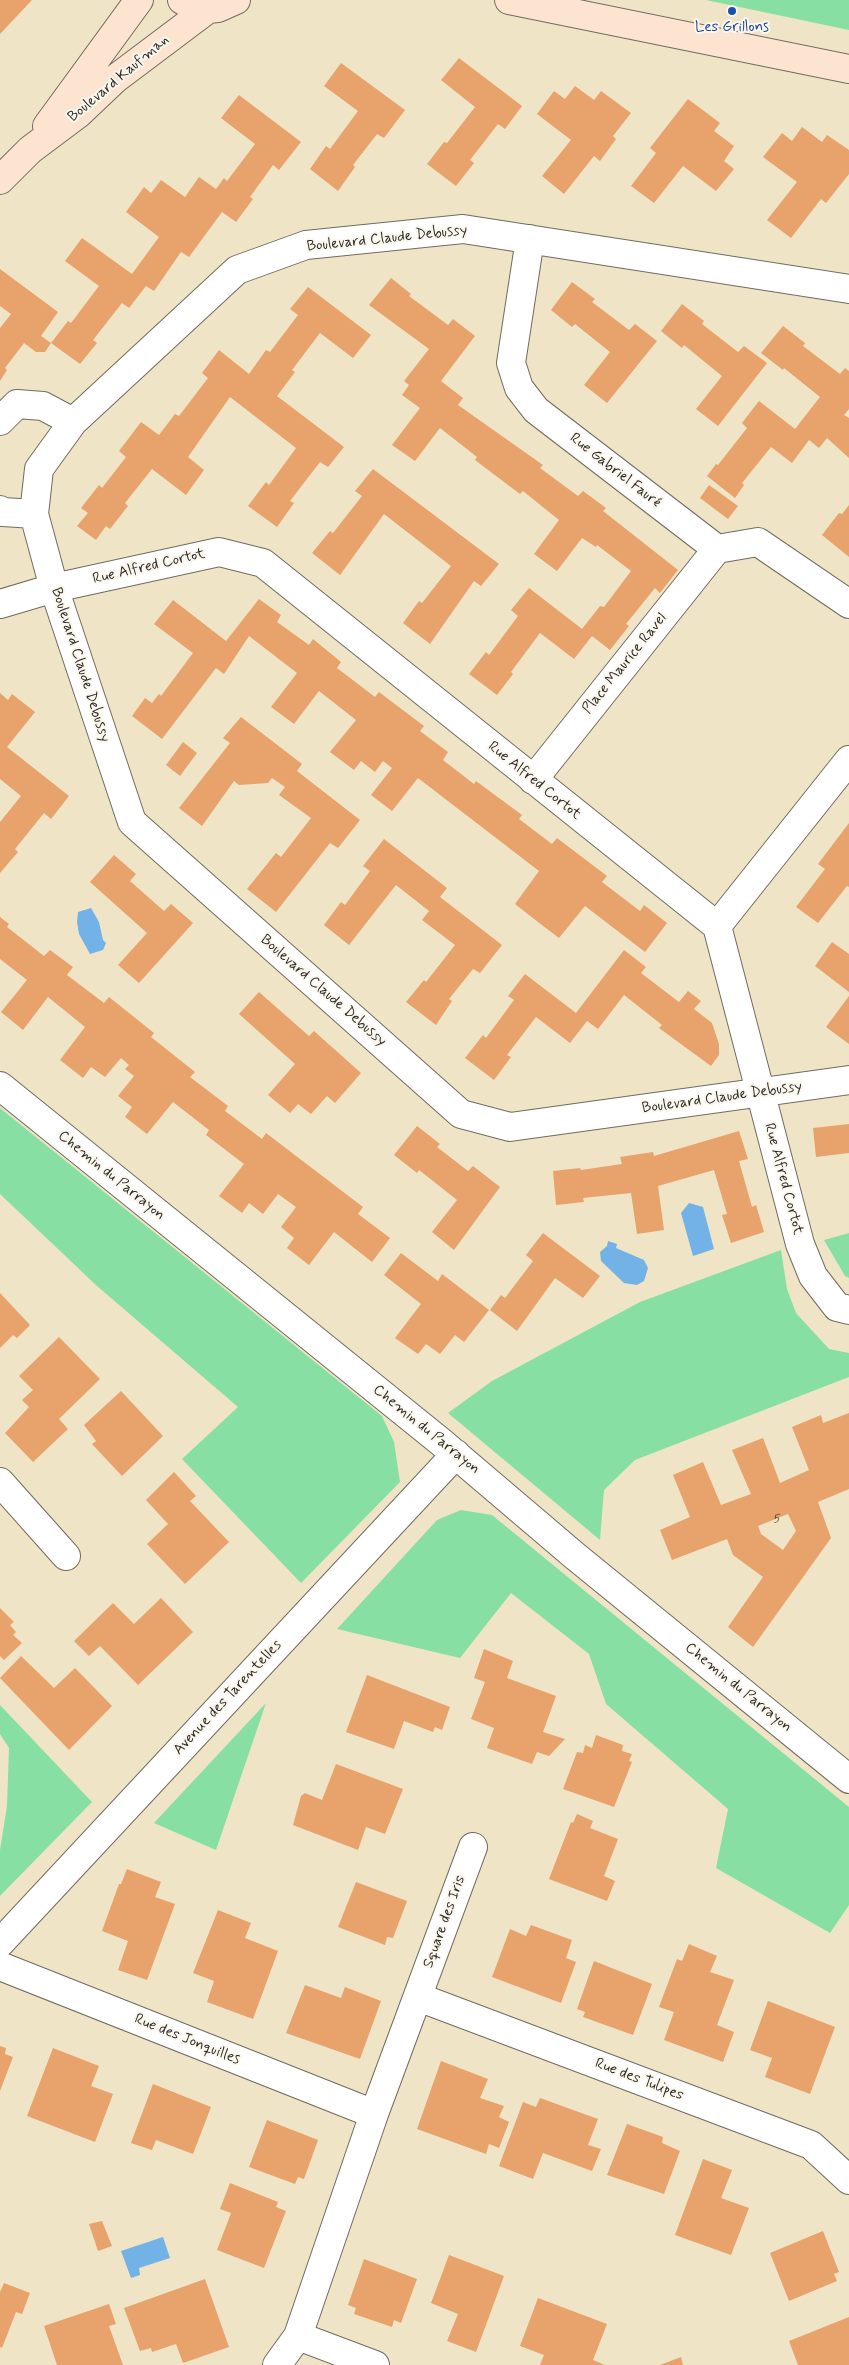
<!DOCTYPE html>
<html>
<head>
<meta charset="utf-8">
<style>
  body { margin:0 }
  canvas { display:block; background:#efe4c6 }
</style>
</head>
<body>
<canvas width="849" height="2365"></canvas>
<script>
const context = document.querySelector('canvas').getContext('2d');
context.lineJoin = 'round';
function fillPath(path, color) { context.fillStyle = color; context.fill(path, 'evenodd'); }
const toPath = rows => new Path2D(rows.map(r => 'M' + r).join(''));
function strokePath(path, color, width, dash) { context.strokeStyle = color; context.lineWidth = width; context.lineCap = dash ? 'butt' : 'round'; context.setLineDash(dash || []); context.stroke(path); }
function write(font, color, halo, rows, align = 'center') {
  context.font = font + ' Mynerve,sans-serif'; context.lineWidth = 4; context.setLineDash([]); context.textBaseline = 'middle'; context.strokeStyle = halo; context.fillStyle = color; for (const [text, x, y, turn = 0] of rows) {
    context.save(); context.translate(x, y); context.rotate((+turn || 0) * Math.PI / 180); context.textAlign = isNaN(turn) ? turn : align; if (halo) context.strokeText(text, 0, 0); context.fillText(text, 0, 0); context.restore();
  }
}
const green = toPath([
  [706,0,849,0,849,30],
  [0,1108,382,1416,394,1442,400,1482,301,1583,182,1459,238,1407,97,1286,0,1194],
  [849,1233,849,1278,845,1276,824,1240],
  [781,1250,787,1289,796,1313,829,1349,849,1353,849,1377,635,1460,604,1490,600,1540,448,1413,492,1381,640,1302],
  [461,1510,492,1515,849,1807,849,1905,830,1933,716,1868,728,1809,606,1704,589,1654,511,1593,460,1658,337,1629,437,1520],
  [266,1703,216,1850,154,1823],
  [0,1705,92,1802,0,1896,0,1850,7,1806,9,1748,0,1734]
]);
const water = toPath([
  [91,908,99,922,103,940,106,943,103,950,90,954,79,934,77,922,78,912],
  [689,1203,703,1207,714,1249,693,1256,681,1213],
  [608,1241,617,1244,616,1248,644,1260,648,1268,644,1281,637,1285,624,1283,601,1261,600,1252,607,1246],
  [163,2237,170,2258,139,2268,140,2275,131,2278,121,2251]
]);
const building = toPath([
  [0,0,32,0,0,34],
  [459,58,522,106,505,129,498,124,470,160,474,163,456,186,427,164,444,142,447,143,475,107,441,80],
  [341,63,405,110,384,138,377,134,353,165,355,167,338,191,310,169,326,146,330,149,358,111,324,86],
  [575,86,594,100,601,91,631,113,613,136,616,139,600,161,594,156,564,194,542,176,571,140,537,114,554,91,565,99],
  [239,95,301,142,279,170,273,165,250,197,253,199,236,222,222,212,189,257,181,252,154,291,146,286,129,308,122,303,93,340,97,343,80,364,51,343,68,321,71,323,99,286,65,261,82,238,132,274,159,237,126,212,144,187,151,193,161,180,185,197,199,177,216,189,224,178,227,181,255,144,221,118],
  [688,99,720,123,714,131,734,146,724,161,734,169,716,191,683,166,654,203,631,186,656,153,650,148],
  [802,127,822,142,827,135,849,150,849,174,826,203,821,199,791,238,767,220,797,182,763,157,782,133,792,141],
  [0,269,58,312,41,336,51,343,45,352,36,352,24,343,5,368,7,370,0,381,0,328,11,314,0,306],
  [391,278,411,294,409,296,448,325,453,319,475,336,441,381,463,398,458,405,543,465,540,468,578,496,583,491,606,508,603,511,678,570,660,593,655,588,626,624,629,626,610,650,592,636,574,659,540,633,511,672,513,674,497,695,469,674,486,652,489,655,518,616,511,610,529,588,582,629,600,606,604,607,631,571,597,545,596,547,582,538,557,571,534,554,559,520,523,491,520,494,475,460,477,457,440,428,415,461,392,445,420,408,402,395,409,385,404,381,429,349,369,305],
  [572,282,595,299,592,302,629,330,635,324,657,341,607,403,584,385,610,352,575,324,572,327,551,310],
  [308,287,371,335,353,358,320,333,292,370,295,372,277,396,344,447,328,467,320,462,290,501,294,503,277,527,248,506,266,482,269,485,296,448,230,397,188,457,204,470,186,495,152,469,125,503,128,506,110,529,106,526,96,540,77,526,88,513,81,508,99,485,102,488,126,457,119,451,141,422,159,435,175,414,179,416,208,378,202,373,219,350,249,374,266,350,270,352,298,315,290,309],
  [682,304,704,321,702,324,738,352,744,346,767,363,718,426,696,409,722,376,684,345,682,348,661,331],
  [783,326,805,343,803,346,840,374,845,368,849,371,849,409,844,415,849,418,849,458,827,438,819,448,809,440,792,463,771,447,742,483,744,485,735,498,707,476,716,464,718,465,747,428,742,423,759,401,795,429,820,397,784,368,783,370,761,353],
  [373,469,499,564,481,586,474,581,430,644,403,623,419,601,422,603,451,566,384,514,340,575,312,553,330,531,333,533,362,496,355,491],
  [709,485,738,506,728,519,700,498],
  [849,505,849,557,822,535,839,513,842,514],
  [259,599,281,615,277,622,309,645,313,639,341,662,337,668,375,697,379,692,424,726,420,731,448,752,443,760,474,784,476,781,522,815,519,819,552,844,557,838,607,876,602,882,640,911,644,905,667,923,645,952,585,906,559,938,538,922,515,904,539,871,418,778,392,811,371,795,392,768,383,761,375,772,361,761,354,770,330,752,356,720,319,691,294,724,271,707,297,673,249,636,224,674,216,668,162,739,132,716,145,698,152,703,159,694,161,696,193,653,154,624,173,600,226,641],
  [0,693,8,700,12,694,35,712,7,747,69,796,51,819,44,813,15,849,18,852,0,873,0,822,21,796,0,779],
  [241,717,302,764,297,771,360,820,338,848,330,843,276,912,247,889,276,853,281,857,311,818,279,795,285,787,272,778,268,783,239,785,234,781,202,826,179,808,230,743,223,738],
  [183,742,197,753,180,776,166,765],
  [849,823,849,887,847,886,818,923,796,907,825,869,818,864],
  [384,839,447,888,440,897,502,945,480,973,473,969,449,999,452,1001,436,1025,406,1002,424,980,426,982,455,945,422,920,429,911,396,885,349,945,324,925,341,902,345,905,370,871,363,866],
  [114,855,136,874,130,881,164,911,171,904,193,923,139,983,118,965,147,933,90,882],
  [0,917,9,924,7,927,44,956,50,950,73,967,67,975,104,1003,109,997,154,1033,151,1037,195,1072,190,1077,228,1106,225,1111,262,1139,266,1133,363,1207,358,1214,390,1238,372,1262,334,1232,309,1265,287,1248,294,1238,281,1227,296,1207,278,1194,263,1214,249,1203,242,1213,219,1196,244,1164,206,1135,209,1130,173,1102,147,1134,125,1117,132,1107,118,1096,134,1076,125,1069,129,1065,121,1058,105,1077,91,1067,83,1078,60,1060,85,1027,48,997,23,1030,1,1012,27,980,0,959],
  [832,942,849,954,849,992,815,966],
  [624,950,646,967,641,973,679,1002,688,991,701,1001,694,1009,712,1023,719,1044,719,1055,711,1066,659,1028,662,1025,624,995,598,1029,587,1021,570,1043,536,1017,507,1055,511,1057,494,1080,465,1058,483,1035,486,1038,514,1000,508,996,525,974,576,1013],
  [259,992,309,1036,314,1031,361,1073,335,1103,327,1096,311,1114,298,1104,290,1113,268,1095,295,1064,239,1014],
  [849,996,849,1044,826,1027],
  [849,1124,849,1153,816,1157,813,1128],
  [417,1126,440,1144,437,1147,468,1171,473,1166,500,1187,454,1250,432,1232,457,1200,419,1170,417,1173,394,1155],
  [739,1131,748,1159,739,1161,752,1207,756,1205,764,1232,731,1243,722,1215,727,1214,714,1170,658,1186,664,1230,637,1234,631,1193,583,1198,584,1202,556,1205,553,1171,580,1168,581,1170,622,1164,620,1157,653,1152,654,1156],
  [543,1233,600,1276,583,1298,555,1278,517,1331,490,1310,501,1295,505,1298,533,1261,526,1255],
  [401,1253,438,1281,442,1274,489,1310,464,1342,455,1335,440,1354,426,1344,418,1354,395,1338,421,1304,384,1275],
  [0,1293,30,1325,17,1338,13,1335,0,1348],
  [59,1337,100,1379,59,1419,68,1429,33,1462,5,1433,29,1407,22,1400,33,1390,19,1376],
  [121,1391,163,1436,122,1476,92,1444,96,1441,84,1425],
  [849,1413,849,1489,818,1502,831,1538,753,1647,728,1627,763,1577,733,1555,727,1539,672,1560,660,1530,690,1517,673,1475,703,1462,721,1505,751,1494,732,1450,763,1438,780,1483,809,1470,792,1427,821,1415,823,1423],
  [788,1514,796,1531,783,1550,761,1534,758,1526],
  [174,1472,196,1496,190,1501,229,1542,185,1584,147,1544,168,1524,146,1500],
  [161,1598,193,1632,138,1685,100,1646,89,1656,74,1641,113,1603,134,1624],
  [0,1608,14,1622,10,1625,16,1632,13,1635,22,1643,4,1660,0,1656],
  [484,1649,513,1661,507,1678,556,1696,543,1732,565,1739,549,1756,537,1752,532,1764,487,1748,494,1728,471,1719,485,1682,474,1678],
  [21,1656,54,1688,75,1668,112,1706,69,1750,0,1678],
  [367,1675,450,1707,442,1730,435,1727,433,1732,404,1721,394,1749,346,1732],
  [596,1735,623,1745,622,1751,632,1754,629,1761,632,1762,614,1807,563,1789,577,1752,583,1753,585,1745,592,1748],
  [336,1764,403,1789,385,1834,366,1827,358,1850,293,1825,301,1796,305,1793,322,1800],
  [577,1814,593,1821,590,1828,618,1839,604,1876,615,1881,607,1901,549,1879,571,1822,573,1823],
  [127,1869,161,1882,155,1897,175,1904,147,1980,118,1970,128,1941,102,1931,119,1884,121,1884],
  [356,1882,407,1901,393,1938,387,1937,385,1945,338,1927],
  [218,1910,251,1923,245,1938,278,1951,253,2019,207,2002,214,1981,193,1973],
  [531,1925,572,1940,566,1958,576,1962,561,2003,492,1977,510,1929,526,1936],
  [689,1944,717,1956,710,1972,734,1980,717,2025,734,2032,723,2062,664,2040,674,2012,659,2007,677,1959,682,1961],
  [594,1961,652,1984,633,2035,583,2017,585,2012,577,2009],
  [305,1985,341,1998,345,1987,381,2001,360,2059,286,2033],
  [768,2001,835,2027,810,2094,765,2077,772,2058,750,2050],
  [0,2046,6,2048,5,2054,13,2057,0,2091],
  [53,2048,99,2066,91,2086,113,2094,95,2142,27,2116],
  [441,2061,488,2079,480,2098,504,2106,499,2117,509,2122,499,2148,489,2144,486,2154,417,2129],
  [153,2084,211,2107,193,2154,156,2140,152,2150,131,2143],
  [540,2098,598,2119,588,2145,601,2149,592,2171,543,2153,533,2179,499,2166,523,2102,536,2107],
  [267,2120,318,2140,304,2179,298,2177,295,2184,249,2167],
  [627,2124,663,2137,662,2143,680,2151,664,2194,607,2175],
  [703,2159,732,2170,721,2198,749,2208,731,2255,675,2235],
  [230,2183,278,2202,276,2207,286,2211,264,2268,217,2250,231,2213,220,2209],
  [102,2221,112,2246,98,2251,89,2224],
  [823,2231,839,2272,834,2274,837,2281,789,2301,770,2253],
  [449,2255,504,2276,476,2352,447,2341,458,2314,431,2303],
  [364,2259,417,2279,401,2323,394,2320,392,2327,354,2314,356,2308,348,2305],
  [205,2279,229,2347,183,2363,176,2344,152,2352,151,2348,140,2351,124,2308],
  [4,2283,30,2293,22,2314,16,2312,2,2348,0,2347,0,2292],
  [538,2298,607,2324,593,2360,605,2365,540,2365,544,2355,520,2346],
  [109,2304,116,2324,109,2326,123,2365,57,2365,44,2326],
  [849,2317,849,2365,798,2365,789,2341],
  [681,2357,683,2365,660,2365]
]);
const street = toPath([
  [530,239,511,363,519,388,536,410,717,549,758,542,849,604],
  [849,289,463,229,306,245,237,270,73,422,39,469,34,514,54,588,132,822,461,1114,510,1127,849,1080],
  [0,421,17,404,43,406,73,422],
  [0,510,3,512,34,514],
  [0,604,54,588,219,552,263,563,717,926,800,1244,813,1276,837,1307,849,1310],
  [533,780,717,549],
  [717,926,849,760],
  [0,1086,441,1442,575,1556,849,1779],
  [0,1482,66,1556],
  [0,1943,456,1454],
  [0,1966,374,2114,298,2336,375,2365],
  [418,1997,811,2145,849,2180],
  [374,2114,473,1847],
  [277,2365,298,2336]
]);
const secondary = toPath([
  [182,0,190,5,208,9,218,8,236,0],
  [509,0,849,69],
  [47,126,139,0],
  [0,180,30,150,78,114,115,79,208,9]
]);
const markers = [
  [732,11,5,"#1a4fb4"]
];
const numberNames = [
  ["5",777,1519]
];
const transitNames = [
  ["Les Grillons",732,28]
];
const streetNames = [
  ["Boulevard Kaufman",119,79,-40],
  ["Boulevard Claude Debussy",387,239,-6],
  ["Rue Gabriel Fauré",615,471,38],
  ["Rue Alfred Cortot",149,567,-13],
  ["Place Maurice Ravel",625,664,-51],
  ["Boulevard Claude Debussy",80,665,72],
  ["Rue Alfred Cortot",534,781,39],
  ["Boulevard Claude Debussy",323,991,41],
  ["Boulevard Claude Debussy",722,1098,-8],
  ["Chemin du Parrayon",111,1176,39],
  ["Rue Alfred Cortot",783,1179,75],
  ["Chemin du Parrayon",426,1430,39],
  ["Chemin du Parrayon",738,1688,39],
  ["Avenue des Tarentelles",228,1698,-47],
  ["Square des Iris",445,1922,-70],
  ["Rue des Jonquilles",187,2040,22],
  ["Rue des Tulipes",639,2080,21]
];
fillPath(green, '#87dfa4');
fillPath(water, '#73b2e6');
fillPath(building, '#e8a26b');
strokePath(street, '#706c61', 30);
strokePath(secondary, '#706c61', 30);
strokePath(street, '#fff', 28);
strokePath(secondary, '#fde4d1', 28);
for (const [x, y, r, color] of markers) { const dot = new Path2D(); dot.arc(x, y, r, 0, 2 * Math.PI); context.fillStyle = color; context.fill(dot); strokePath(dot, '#fbf7ec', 2); }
write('12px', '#5a493b', null, numberNames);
write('15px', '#164399', '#fbf7ec', transitNames);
write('15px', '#2b2b2b', '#fbf7ec', streetNames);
</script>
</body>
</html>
